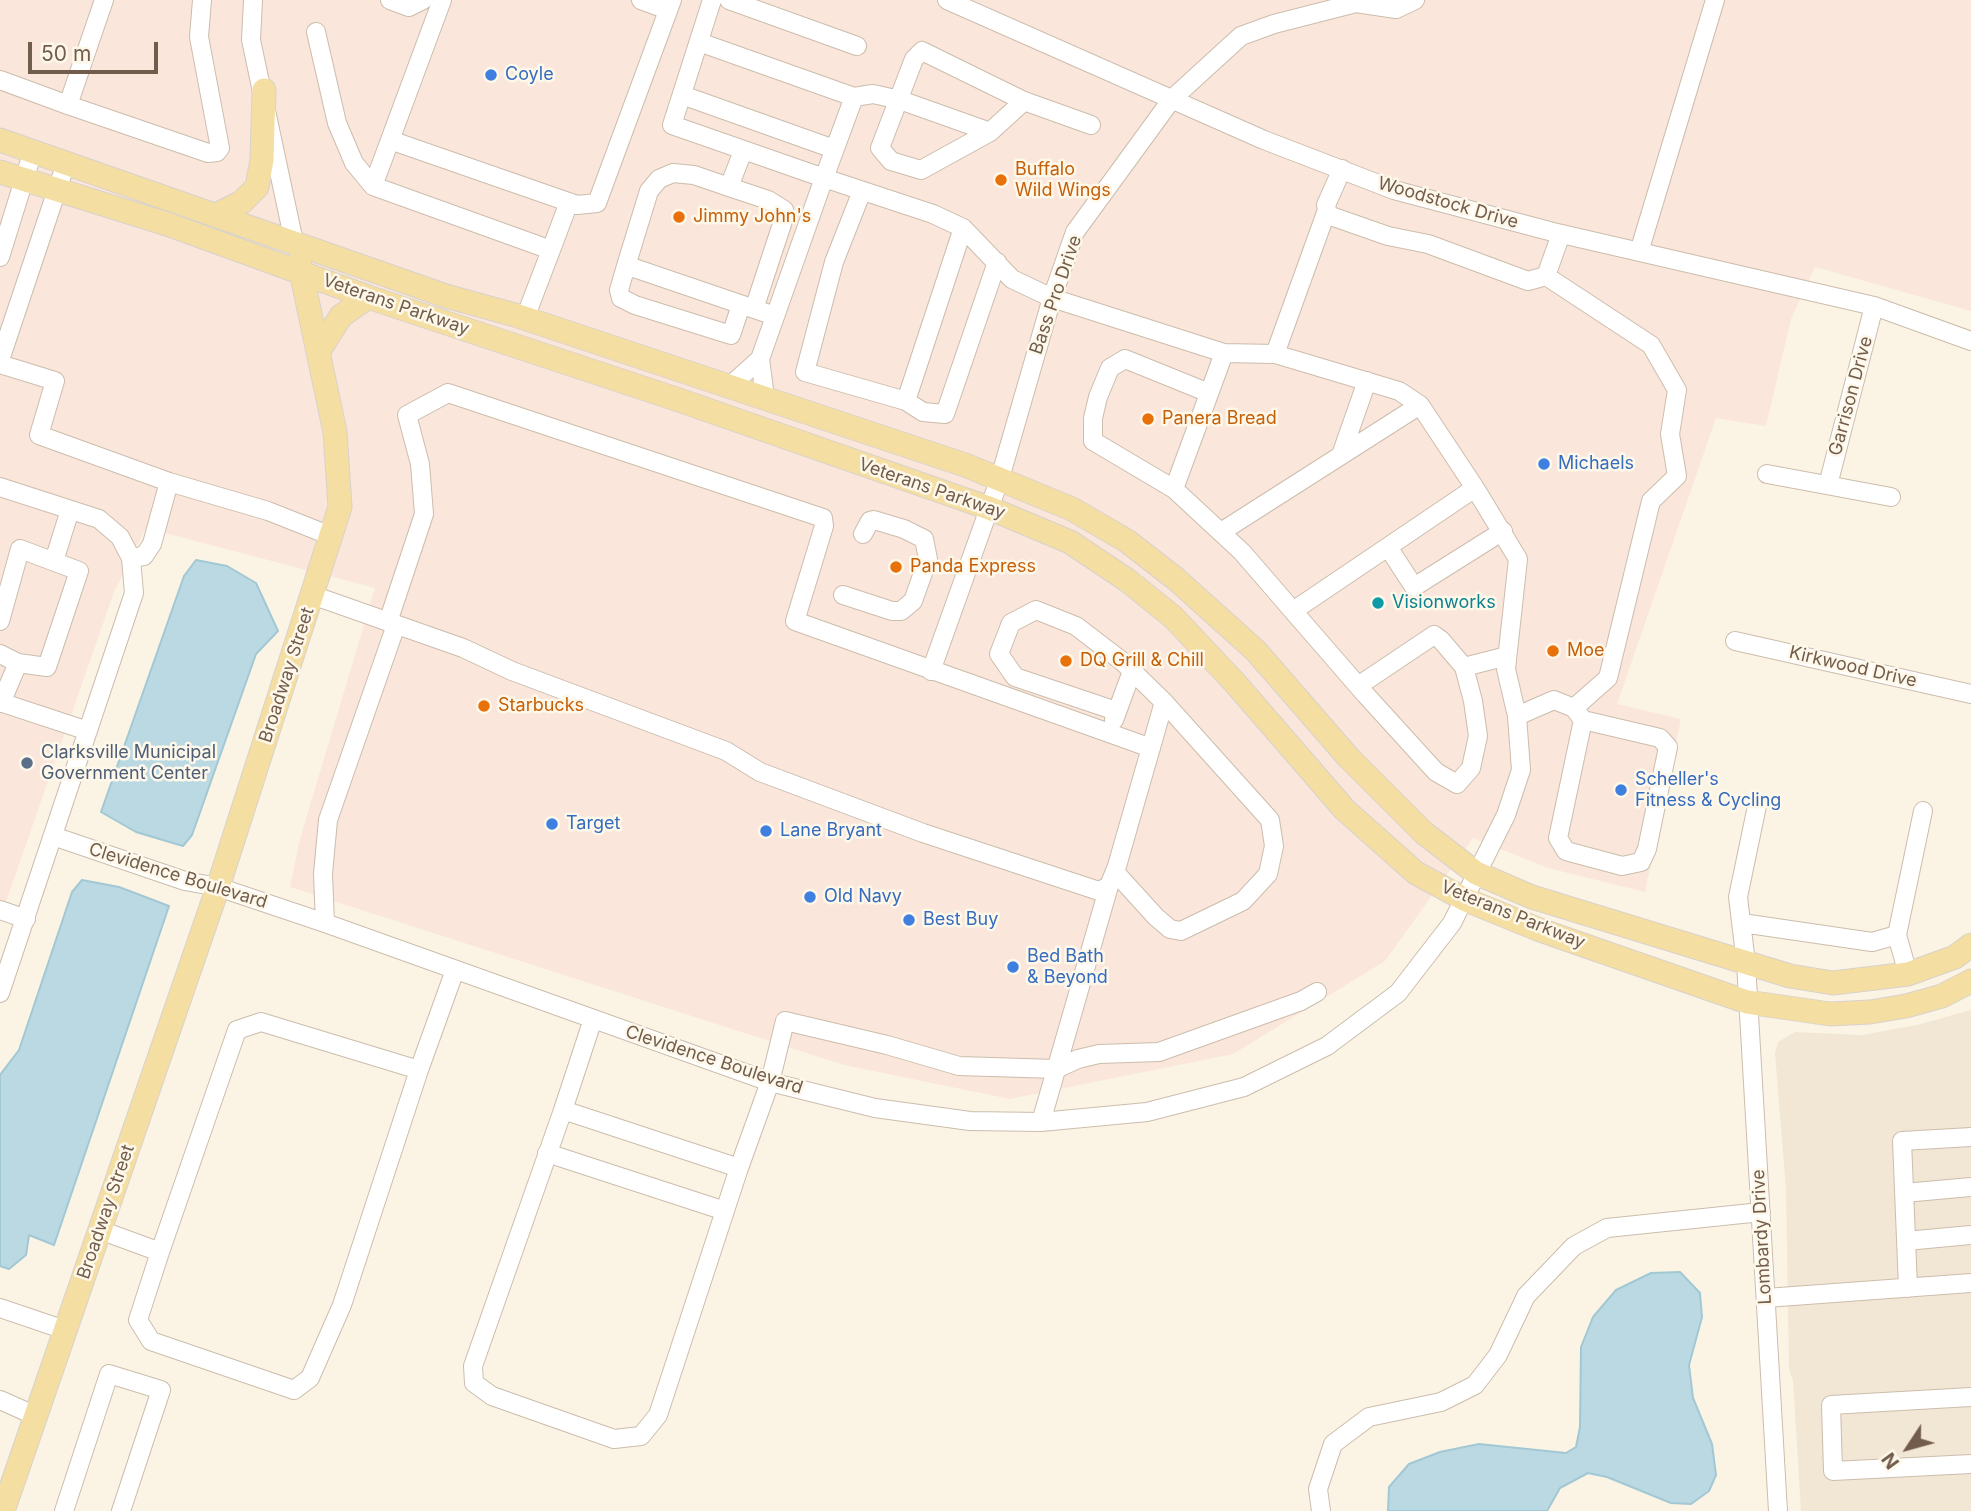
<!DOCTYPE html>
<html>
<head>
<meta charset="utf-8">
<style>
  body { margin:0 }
  #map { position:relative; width:1971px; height:1511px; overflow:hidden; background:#fbf4e5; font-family:Inter,sans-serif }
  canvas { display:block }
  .north { position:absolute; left:1873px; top:1413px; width:70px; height:70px; -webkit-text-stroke:5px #fef8eb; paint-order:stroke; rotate:234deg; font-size:19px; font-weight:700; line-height:28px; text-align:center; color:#725d4c }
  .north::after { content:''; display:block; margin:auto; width:24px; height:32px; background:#725d4c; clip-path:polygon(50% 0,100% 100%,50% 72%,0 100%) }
  .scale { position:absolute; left:28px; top:42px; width:130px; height:32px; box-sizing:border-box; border:4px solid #725d4c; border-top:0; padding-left:9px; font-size:21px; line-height:24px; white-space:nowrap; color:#725d4c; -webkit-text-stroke:5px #fef8eb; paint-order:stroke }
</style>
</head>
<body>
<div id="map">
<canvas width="1971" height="1511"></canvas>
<div class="north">N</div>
<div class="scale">50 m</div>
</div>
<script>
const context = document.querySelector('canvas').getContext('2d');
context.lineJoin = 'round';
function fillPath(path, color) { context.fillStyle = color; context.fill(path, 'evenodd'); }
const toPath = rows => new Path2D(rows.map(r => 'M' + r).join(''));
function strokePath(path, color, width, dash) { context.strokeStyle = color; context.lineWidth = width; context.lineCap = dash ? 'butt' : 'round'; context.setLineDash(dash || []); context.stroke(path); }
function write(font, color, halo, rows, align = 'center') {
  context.font = font + ' Inter,sans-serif'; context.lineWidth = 5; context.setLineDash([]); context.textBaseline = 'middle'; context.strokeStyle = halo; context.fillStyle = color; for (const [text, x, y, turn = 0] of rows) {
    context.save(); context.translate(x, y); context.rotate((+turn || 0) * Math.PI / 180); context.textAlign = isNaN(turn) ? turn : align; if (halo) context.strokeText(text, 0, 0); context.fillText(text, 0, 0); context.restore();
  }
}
const residential = toPath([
  [1971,1010,1971,1511,1801,1511,1793,1381,1789,1369,1786,1190,1775,1053,1778,1042,1795,1032,1862,1035,1917,1025]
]);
const commercial = toPath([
  [0,0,1971,0,1971,311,1815,267,1791,319,1766,426,1716,418,1617,704,1681,719,1645,892,1548,868,1473,838,1385,961,1233,1054,1010,1099,844,1065,290,887,300,839,375,588,146,528,114,592,0,919]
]);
const water = toPath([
  [196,560,227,566,256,583,278,631,256,654,192,835,183,846,136,832,101,812,184,576,196,560],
  [82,880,119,887,169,906,54,1245,29,1235,26,1255,9,1269,0,1266,0,1075,19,1050,72,892,82,880],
  [1680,1272,1700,1293,1702,1317,1689,1365,1693,1398,1712,1444,1716,1475,1709,1491,1691,1504,1671,1503,1607,1477,1588,1473,1560,1488,1547,1511,1388,1511,1389,1487,1409,1464,1440,1452,1479,1444,1566,1453,1576,1447,1580,1427,1581,1347,1593,1317,1616,1290,1651,1273,1680,1272]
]);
const minor = toPath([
  [253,0,251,40,294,242],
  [390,0,409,7,423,0],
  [641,0,668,10],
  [712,0,672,125,824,178,854,97,873,94,900,100,990,132,1024,101,1091,125],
  [729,0,857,46],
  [947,0,1264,140,1394,190,1553,232,1874,306,1971,341],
  [1360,0,1356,3,1396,9,1415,0],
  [316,32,337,123,354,163,373,186,551,250,525,318],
  [699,42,854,97],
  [0,80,68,105,104,0],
  [682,95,834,149],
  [68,105,208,153,217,152,220,148,199,37,202,0],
  [990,132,921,170,891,161,880,148,914,59,922,51,1024,101],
  [390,140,577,205,597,203,672,0],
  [1342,169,1326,205,1328,215,1388,236,1428,244,1528,281,1546,276,1651,345,1677,390,1670,434,1677,476,1651,501,1608,678,1574,708],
  [373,186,442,0],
  [729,187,743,151],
  [862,191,834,262,805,372,906,401],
  [963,228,906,401,923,412,945,414,997,262],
  [551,250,569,202],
  [1639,252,1715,0],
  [0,257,33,151],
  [626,266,649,191,659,179,673,173,694,175,729,187,768,200,784,210,783,221,754,309],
  [1546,276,1561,234],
  [741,305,731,335,635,305,621,298,619,290,626,266,637,269,775,316],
  [1224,353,1174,489,1242,552,1293,611],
  [1275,354,1399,391,1420,405,1475,488],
  [0,360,66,163],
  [0,364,55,381,39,435,169,482,268,511,331,536],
  [731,385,760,359],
  [765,397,760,359,824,178,933,214,963,228,1012,279,1052,298,1224,353,1275,354,1327,210],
  [1341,455,1367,381],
  [1767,474,1891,497],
  [1828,485,1874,306],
  [0,487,99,519,120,537,131,558,134,593,0,993],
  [1174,489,1093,441,1093,418,1098,397,1110,368,1125,359,1209,393],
  [1221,532,1420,405],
  [1388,547,1414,587,1503,531],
  [131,558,144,556,152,544,169,482],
  [54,561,70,510],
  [312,595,463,648,512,671,726,751,760,772,923,833,1099,891,1109,886,1117,866,1164,702,1123,662,1076,626,1036,610,1011,623,999,654,1015,677,1116,711],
  [843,595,892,611,901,611,913,601,928,559,924,539,904,529,874,520,870,521,863,534],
  [0,621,20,549,79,571,47,667,18,663,0,654],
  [388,622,424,514,420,464,407,415,448,393,823,518,824,526,795,621,1151,748],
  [1735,641,1971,694],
  [1464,667,1507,656],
  [931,671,1000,478,1052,298,1075,232,1172,99,1241,36,1274,24,1356,3],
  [1358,686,1434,635,1441,640,1464,667,1473,701,1478,736,1471,768,1457,784,1436,772,1365,694,1293,611,1475,488,1518,559,1506,669,1517,716],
  [0,702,88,731],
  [1,703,18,663],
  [1114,720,1132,671],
  [1757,806,1738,897,1746,963,1778,1511],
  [53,836,185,881,218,887,325,923,770,1082,875,1108,970,1121,1041,1122,1147,1112,1244,1087,1327,1046,1398,993,1452,923,1506,815,1521,770,1517,716,1554,700,1574,708,1583,720,1558,838,1566,851,1622,866,1641,862,1647,849,1668,747,1660,738,1583,720],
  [1115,872,1156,917,1170,929,1181,931,1243,901,1268,874,1274,846,1270,820,1164,702],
  [0,910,26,919],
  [325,923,323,874,328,820,396,625],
  [1742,923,1872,942,1897,935],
  [1908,974,1897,935,1923,811],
  [593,1019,563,1110,739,1168,770,1082,785,1021,887,1045,959,1066,1056,1069,1078,1059,1099,1054,1159,1052,1301,1001,1317,992],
  [563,1110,473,1366,474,1383,492,1396,614,1439,641,1436,658,1415,739,1168],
  [1041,1122,1109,886],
  [547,1153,725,1211],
  [1904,1193,1971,1187],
  [100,1230,160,1252,237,1030,261,1022,419,1070,455,970],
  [1906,1241,1971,1235],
  [160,1252,138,1320,151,1341,294,1390,310,1378,342,1305,419,1070],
  [1908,1288,1902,1141,1971,1137],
  [1766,1298,1971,1283],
  [0,1308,65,1330],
  [1971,1397,1831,1405,1833,1471,1971,1464],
  [0,1400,36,1416],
  [64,1511,109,1374,161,1390,121,1511],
  [1321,1511,1318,1489,1333,1444,1369,1417,1441,1402,1475,1385,1498,1355,1526,1296,1574,1246,1607,1228,1761,1212]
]);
const major = toPath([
  [0,140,446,296,515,315,965,465,1072,509,1127,541,1176,579,1256,651,1348,757,1424,833,1476,873,1532,897,1790,976,1833,983,1908,974,1955,957,1971,945],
  [0,172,167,224,368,297,676,399,989,508,1070,542,1127,580,1173,617,1236,684,1345,810,1416,873,1464,899,1540,930,1747,1002,1830,1014,1870,1012,1906,1006,1942,996,1971,981],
  [218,214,242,202,257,187,262,160,264,90],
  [318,352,341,316,368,297],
  [3,1511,218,887,340,507,335,432,299,262]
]);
const markers = [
  [491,75,7,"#3f7fe0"],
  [1001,180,7,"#e8710a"],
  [679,217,7,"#e8710a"],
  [1148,419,7,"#e8710a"],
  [1544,464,7,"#3f7fe0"],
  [896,567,7,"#e8710a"],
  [1378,603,7,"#0f9aa8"],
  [1553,651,7,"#e8710a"],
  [1066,661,7,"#e8710a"],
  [484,706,7,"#e8710a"],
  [27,763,7,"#5c6f8a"],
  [1621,790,7,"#3f7fe0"],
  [552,824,7,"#3f7fe0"],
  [766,831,7,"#3f7fe0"],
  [810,897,7,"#3f7fe0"],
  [909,920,7,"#3f7fe0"],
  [1013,967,7,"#3f7fe0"]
];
const shopNames = [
  ["Coyle",505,75],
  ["Michaels",1558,464],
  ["Scheller's",1635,780],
  ["Fitness & Cycling",1635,801],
  ["Target",566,824],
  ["Lane Bryant",780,831],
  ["Old Navy",824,897],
  ["Best Buy",923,920],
  ["Bed Bath",1027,957],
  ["& Beyond",1027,978]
];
const foodNames = [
  ["Buffalo",1015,170],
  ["Wild Wings",1015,191],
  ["Jimmy John's",693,217],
  ["Panera Bread",1162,419],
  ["Panda Express",910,567],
  ["Moe",1567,651],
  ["DQ Grill & Chill",1080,661],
  ["Starbucks",498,706]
];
const streetNames = [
  ["Woodstock Drive",1448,203,16],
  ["Bass Pro Drive",1056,295,-71],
  ["Veterans Parkway",396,305,19],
  ["Garrison Drive",1851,396,-75],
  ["Veterans Parkway",932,489,19],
  ["Kirkwood Drive",1853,667,13],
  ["Broadway Street",287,675,-72],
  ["Clevidence Boulevard",178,876,17],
  ["Veterans Parkway",1513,915,22],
  ["Clevidence Boulevard",714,1060,18],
  ["Broadway Street",106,1212,-71],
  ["Lombardy Drive",1762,1237,-93]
];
const cultureNames = [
  ["Visionworks",1392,603]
];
const serviceNames = [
  ["Clarksville Municipal",41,753],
  ["Government Center",41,774]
];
fillPath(residential, '#f2e7d4');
fillPath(commercial, '#fae6da');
fillPath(water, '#bbd9e3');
strokePath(water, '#a2c8d4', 2);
strokePath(minor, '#ccbdac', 20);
strokePath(major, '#d8d2cd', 25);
strokePath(minor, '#fff', 18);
strokePath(major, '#f5dea2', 23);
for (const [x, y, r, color] of markers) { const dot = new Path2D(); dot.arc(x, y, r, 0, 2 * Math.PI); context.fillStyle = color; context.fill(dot); strokePath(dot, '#fef8eb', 2.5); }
write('18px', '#366cbe', '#fef8eb', shopNames, 'left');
write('18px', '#c56008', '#fef8eb', foodNames, 'left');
write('18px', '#725d4c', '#fef8eb', streetNames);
write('18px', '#0d838f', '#fef8eb', cultureNames, 'left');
write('18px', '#4e5e75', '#fef8eb', serviceNames, 'left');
</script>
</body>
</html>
